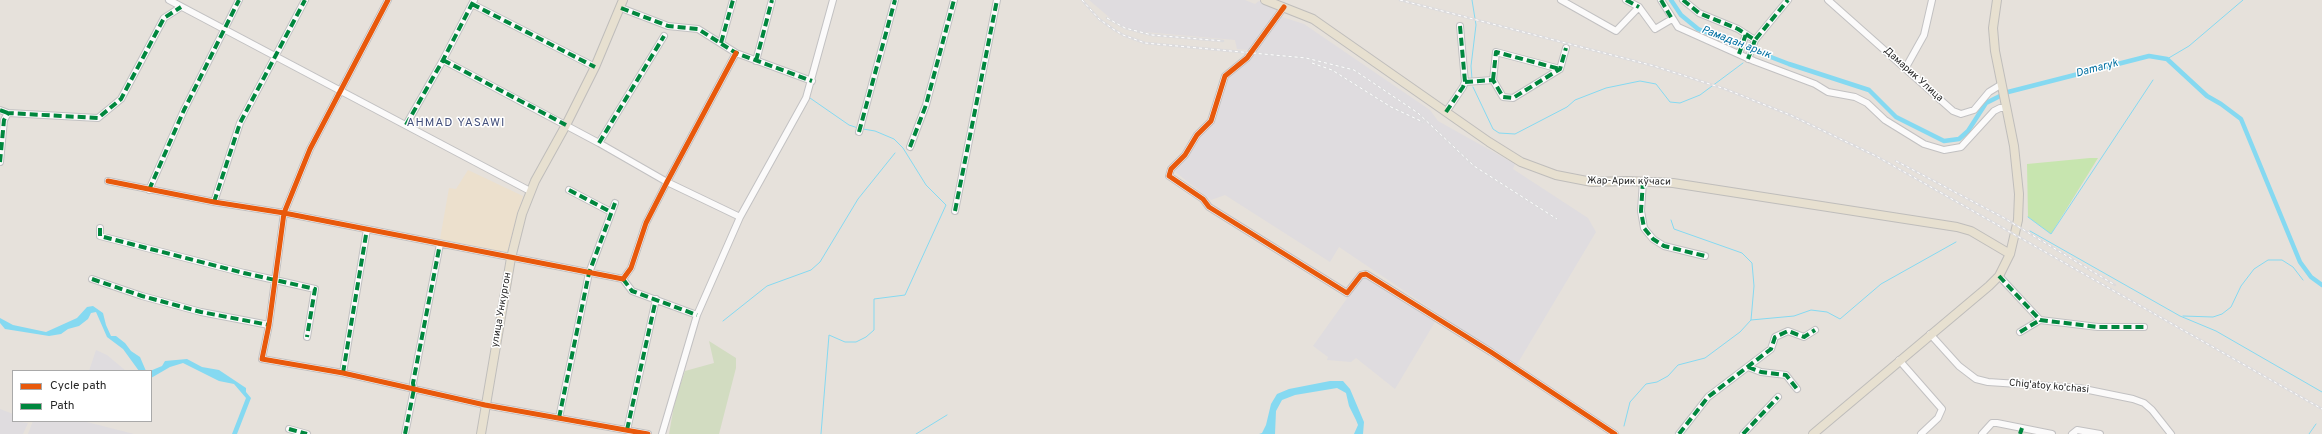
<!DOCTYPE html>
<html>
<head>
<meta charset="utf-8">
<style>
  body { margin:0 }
  #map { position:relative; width:2322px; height:434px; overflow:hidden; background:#e6e1db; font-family:Overpass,sans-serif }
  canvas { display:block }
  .legend { position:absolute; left:12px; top:370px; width:140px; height:52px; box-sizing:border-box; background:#fff; border:1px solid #a9a9a9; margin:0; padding:5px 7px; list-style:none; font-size:12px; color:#272727 }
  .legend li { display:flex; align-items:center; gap:8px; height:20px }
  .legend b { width:20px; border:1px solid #a9a9a9 }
</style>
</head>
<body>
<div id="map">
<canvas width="2322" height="434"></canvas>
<ul class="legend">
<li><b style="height:5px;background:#e8590c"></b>Cycle path</li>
<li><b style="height:5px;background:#00873e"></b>Path</li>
</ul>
</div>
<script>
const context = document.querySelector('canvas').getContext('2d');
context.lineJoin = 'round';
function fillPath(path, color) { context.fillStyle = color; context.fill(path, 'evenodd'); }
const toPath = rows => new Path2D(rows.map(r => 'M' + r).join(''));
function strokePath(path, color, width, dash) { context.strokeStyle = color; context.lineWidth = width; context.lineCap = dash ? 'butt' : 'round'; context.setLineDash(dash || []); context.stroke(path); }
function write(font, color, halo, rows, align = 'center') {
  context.font = font + ' Overpass,sans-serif'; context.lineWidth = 3; context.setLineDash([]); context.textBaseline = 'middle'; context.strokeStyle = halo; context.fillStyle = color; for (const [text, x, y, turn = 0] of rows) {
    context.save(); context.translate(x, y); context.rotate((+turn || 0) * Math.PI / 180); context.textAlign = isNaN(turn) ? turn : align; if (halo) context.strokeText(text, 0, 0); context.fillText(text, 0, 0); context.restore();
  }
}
const industrial = toPath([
  [1089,0,1245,0,1255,4,1259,1,1278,8,1250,50,1237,49,1235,40,1133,31,1116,23],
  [1279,16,1304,24,1430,110,1438,121,1515,164,1513,169,1588,218,1596,232,1516,366,1339,247,1330,262,1225,195,1211,200,1174,171,1186,157,1197,136,1211,122,1227,76,1249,58],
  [1363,276,1435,322,1395,389,1356,358,1351,362,1327,360,1328,357,1313,346],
  [96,350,107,355,126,371,89,371],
  [0,409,13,414,13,421,28,423,23,434,0,434],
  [33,421,83,421,134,434,28,434]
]);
const education = toPath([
  [468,170,523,196,507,253,440,239,449,188,456,189]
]);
const green = toPath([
  [2090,158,2098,158,2051,234,2028,217,2027,164]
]);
const cemetery = toPath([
  [709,341,736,358,736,368,719,434,669,434,675,400,685,371,714,363]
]);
const water = toPath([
  [93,306,103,313,106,325,111,336,116,336,125,343,131,351,140,357,146,371,139,371,123,349,107,337,96,312,91,313,88,319,79,326,68,329,61,334,49,336,5,329,0,323,0,318,13,325,46,332,77,318,87,307],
  [187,359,202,367,219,370,246,388,246,392,251,398,237,434,232,434,246,398,234,384,219,381,183,363,170,367,151,378,150,371,162,366,165,361],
  [1330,381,1343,381,1350,389,1364,422,1363,434,1354,434,1358,425,1356,420,1349,406,1346,393,1337,388,1295,395,1282,400,1276,411,1275,434,1259,434,1262,433,1266,425,1271,404,1277,394,1289,389]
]);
const stream = toPath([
  [1472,0,1476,25,1471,66,1472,79],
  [2167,59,2189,46,2243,0],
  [1473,87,1493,129,1499,133,1515,134,1567,107,1575,100,1606,88,1640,81,1656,84,1670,102,1680,103,1700,95,1743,63],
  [810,98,849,125,858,128],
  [2028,217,2051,234,2153,80],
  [2030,231,2180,316,2216,331,2322,392],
  [2183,316,2213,317,2222,314,2231,307,2241,286,2254,269,2268,260,2282,260,2293,267,2303,280],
  [1751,320,1794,316,1811,310,1827,312,1840,319,1881,284,1956,242],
  [723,321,767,286,811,270,820,262,858,199,895,153],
  [1624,426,1630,402,1646,384,1657,382,1668,376,1678,365,1705,358,1740,332,1751,320,1754,286,1752,263,1742,253,1674,229,1671,220],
  [821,434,829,335,845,342,856,342,866,337,874,330,874,299,905,295,946,205,926,185,903,148,894,139,875,131,863,129],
  [916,434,947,415],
  [2309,434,2316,424]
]);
const canal = toPath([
  [1671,0,1681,15,1698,29,1789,64,1869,90,1896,117,1944,141,1959,139,1968,131,1986,103,2008,92,2149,56,2167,59,2207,96,2221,104,2241,119,2300,262,2311,277,2322,285]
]);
const minor = toPath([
  [169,0,530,191],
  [388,0,310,149,284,213,269,325,262,359,343,373,485,405,648,434],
  [1561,0,1616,31,1639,7],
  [1626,0,1639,7,1655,29,1672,19],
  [1661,0,1678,27,1754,61,1815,84,1828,92,1855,97,1867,103,1885,120,1924,144,1944,150,1961,147,1994,111,2000,108,2007,108],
  [1683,0,1699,13,1738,29,1755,40,1788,0],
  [1828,0,1953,111,1961,114,1974,110,1989,92,2002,84],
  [472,4,595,67],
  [1284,7,1247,58,1225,76,1211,121,1197,135,1185,155,1171,169,1169,176,1203,199,1209,207,1347,293,1361,275,1366,274,1491,352,1615,434],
  [621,8,668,26,698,29,736,53,812,81],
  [721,43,733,0],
  [1739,54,1746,34],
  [1748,59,1755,40],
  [443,60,599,143,667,182,740,217],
  [756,61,772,0],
  [1905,69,1924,35,1932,0],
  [1493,80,1496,52,1560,69],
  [1465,82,1493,80,1503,97,1513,98,1560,69,1566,48],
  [0,110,8,113],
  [1446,112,1463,87,1465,82,1460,26],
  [406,125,443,60,474,0],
  [859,132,895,0],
  [599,143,664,36],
  [910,147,926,105,954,0],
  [0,162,4,120,8,113,98,118,121,99,164,18,181,7],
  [108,181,214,202,284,213,623,279,631,268,646,223,667,182,736,53],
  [1643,181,1641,211,1644,228,1653,239,1664,246,1705,256],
  [149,190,184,110,239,0],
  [569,190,611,212],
  [214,202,240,123,305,0],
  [955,211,997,0],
  [100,228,100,236,244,273,315,289,307,337],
  [1999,276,2040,320,2098,327,2144,327],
  [92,279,142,296,201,312,269,325],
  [623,279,632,291,697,315],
  [2020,332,2040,320],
  [1930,334,1959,366,1976,379,1988,382,2079,388,2133,399,2144,403,2152,410,2171,434],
  [1899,360,1942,409,1938,418,1921,434],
  [1748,367,1761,372,1786,375,1797,389],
  [343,373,367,229],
  [559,418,589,273,615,203],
  [289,429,307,434],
  [627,430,656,299],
  [405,434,414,389,413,383,440,244],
  [662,434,697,315,740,217,806,98,833,0],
  [1679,434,1708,397,1771,349,1775,337,1788,331,1804,337,1815,330],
  [1743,434,1778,397],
  [1982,434,1992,423,1997,423,2052,434],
  [2072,434,2077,430,2100,434]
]);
const major = toPath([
  [1265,0,1313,19,1489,142,1521,162,1556,175,1592,182,1627,181,1673,183,1957,227,1971,231,2010,254],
  [481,434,511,258,522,214,535,181,566,125,595,67,623,0],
  [1813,434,1989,286,1999,276,2010,254,2018,220,2019,194,2014,146,1995,51,1993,28,1997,0]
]);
const rail = toPath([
  [1082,0,1099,19,1113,29,1123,35,1145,43,1306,58,1354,70,1418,113,1474,166,1557,219],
  [1400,0,1654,66,1725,89,1790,115,1876,156,2322,409],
  [1107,18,1125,28,1152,35,1223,41],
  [1312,63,1332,70,1391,107,1423,122],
  [1896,161,2004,218,2115,285]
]);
const quiet = toPath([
  [1626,0,1639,7],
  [1661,0,1672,19],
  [1683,0,1699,13,1738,29,1755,40,1788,0],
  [472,4,595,67],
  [621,8,668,26,698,29,736,53,812,81],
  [721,43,733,0],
  [1739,54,1746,34],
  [1748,59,1755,40],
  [443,60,566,125],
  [756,61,772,0],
  [1493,80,1496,52,1560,69],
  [1465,82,1493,80,1503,97,1513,98,1560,69,1566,48],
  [0,110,8,113],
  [1446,112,1463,87,1465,82,1460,26],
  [406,125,443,60,474,0],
  [859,132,895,0],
  [599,143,664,36],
  [910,147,926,105,954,0],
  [0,162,4,120,8,113,98,118,121,99,164,18,181,7],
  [1643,181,1641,211,1644,228,1653,239,1664,246,1705,256],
  [149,190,184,110,239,0],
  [569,190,611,212],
  [214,202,240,123,305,0],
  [955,211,997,0],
  [100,228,100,236,244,273,315,289,307,337],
  [1999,276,2040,320,2098,327,2144,327],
  [92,279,142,296,201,312,269,325],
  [623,279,632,291,697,315],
  [2020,332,2040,320],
  [1748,367,1761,372,1786,375,1797,389],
  [343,373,367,229],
  [559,418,589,273,615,203],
  [289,429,307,434],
  [627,430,656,299],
  [405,434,414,389,413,383,440,244],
  [1679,434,1708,397,1771,349,1775,337,1788,331,1804,337,1815,330],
  [1743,434,1778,397],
  [2020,434,2022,428]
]);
const cycleway = toPath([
  [388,0,310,149,284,213,269,325,262,359,343,373,485,405,648,434],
  [1284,7,1247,58,1225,76,1211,121,1197,135,1185,155,1171,169,1169,176,1203,199,1209,207,1347,293,1361,275,1366,274,1491,352,1615,434],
  [108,181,214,202,284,213,623,279,631,268,646,223,667,182,736,53]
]);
const streetNames = [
  ["Дамарик Улица",1913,75,42],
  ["Жар-Арик кўчаси",1629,182,1],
  ["улица Ункургон",502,310,-80],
  ["Chig'atoy ko'chasi",2049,387,5]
];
const waterNames = [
  ["Рамадан арык",1736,43,21],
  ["Damaryk",2097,69,-15]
];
const quarterNames = [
  ["AHMAD YASAWI",456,124]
];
fillPath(industrial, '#dfdcdf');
fillPath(education, '#ece0cd');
fillPath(green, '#c7e5af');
fillPath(cemetery, '#d2dcc1');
fillPath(water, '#85d9f1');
strokePath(stream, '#85d9f1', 1);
strokePath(canal, '#85d9f1', 4.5);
strokePath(minor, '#c2c1c2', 8);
strokePath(major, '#bfbdbb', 10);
strokePath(minor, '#fbfafa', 6);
strokePath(major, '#e7e0d0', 8);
strokePath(rail, '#dcdbdd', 2.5);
strokePath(rail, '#fff', 1, [3]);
strokePath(quiet, '#00873e', 4, [8, 4]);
strokePath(cycleway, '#e8590c', 5);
write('10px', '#272727', '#fff', streetNames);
write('italic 11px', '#006fa1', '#fff', waterNames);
context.letterSpacing = '1px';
write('12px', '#434f7b', '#fff', quarterNames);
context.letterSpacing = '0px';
</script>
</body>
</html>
